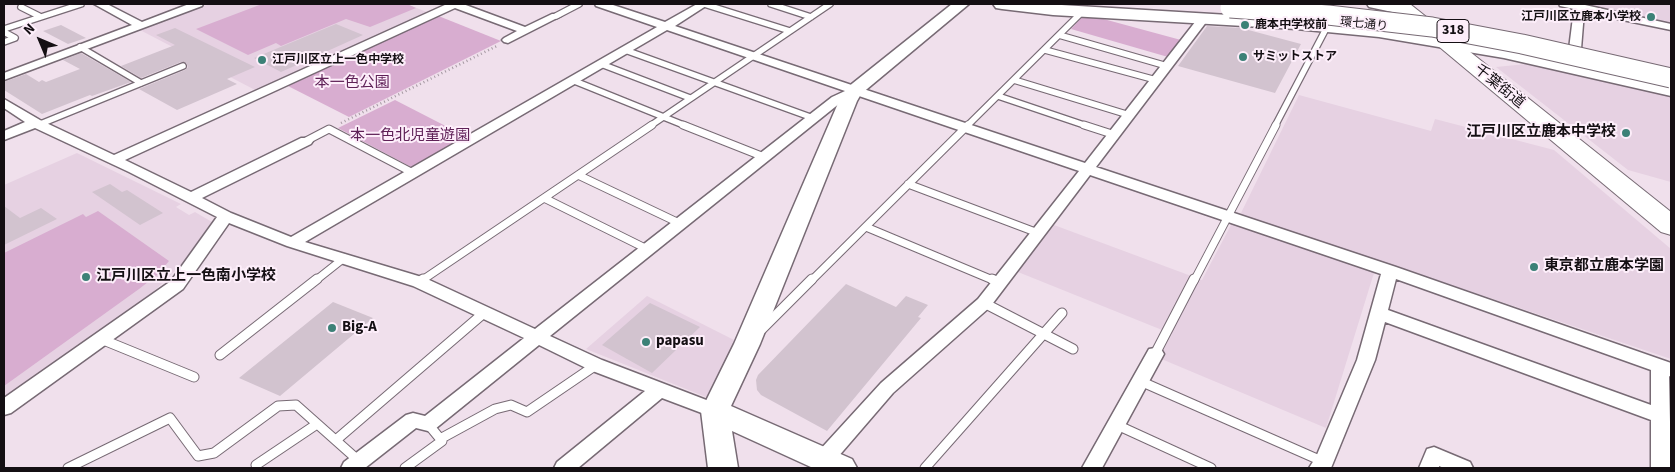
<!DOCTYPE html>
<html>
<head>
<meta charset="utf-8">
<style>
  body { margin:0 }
  #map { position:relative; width:1675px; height:472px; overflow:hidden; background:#f0e0ec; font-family:"Source Sans 3",sans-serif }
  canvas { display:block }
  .frame { position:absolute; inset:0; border:5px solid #140f13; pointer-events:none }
  .north { position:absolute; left:15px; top:15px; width:50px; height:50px; -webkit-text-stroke:4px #fdeefa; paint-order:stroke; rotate:315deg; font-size:14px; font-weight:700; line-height:20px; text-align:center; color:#140f13 }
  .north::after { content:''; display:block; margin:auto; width:18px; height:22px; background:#140f13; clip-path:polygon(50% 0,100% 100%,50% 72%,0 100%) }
</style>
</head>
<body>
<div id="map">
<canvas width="1675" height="472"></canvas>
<div class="frame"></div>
<div class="north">N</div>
</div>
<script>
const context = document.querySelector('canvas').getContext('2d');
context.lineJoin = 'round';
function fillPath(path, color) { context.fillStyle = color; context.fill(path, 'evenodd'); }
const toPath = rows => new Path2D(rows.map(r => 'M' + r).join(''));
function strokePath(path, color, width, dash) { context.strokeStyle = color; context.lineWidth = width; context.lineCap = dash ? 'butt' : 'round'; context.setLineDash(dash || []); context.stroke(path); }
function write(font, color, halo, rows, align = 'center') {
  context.font = font + ' "Source Sans 3","Noto Sans JP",sans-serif'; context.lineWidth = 4; context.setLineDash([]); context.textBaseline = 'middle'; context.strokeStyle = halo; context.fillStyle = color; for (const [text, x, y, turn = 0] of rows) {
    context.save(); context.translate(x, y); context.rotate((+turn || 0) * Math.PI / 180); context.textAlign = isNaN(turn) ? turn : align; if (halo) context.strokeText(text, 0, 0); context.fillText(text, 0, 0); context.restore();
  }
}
const built = toPath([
  [210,4,407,4,429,13,257,91,140,30],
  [1588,4,1671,4,1671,25,1592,8,1588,7],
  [1536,63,1671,96,1671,182,1628,170,1496,67],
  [1299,95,1431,131,1435,119,1554,150,1671,249,1671,359,1380,261,1373,276,1326,428,1159,358,1172,334,1018,272,1054,225,1202,280,1231,225,1241,213],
  [77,153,181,204,176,207,189,215,195,212,212,222,184,262,152,293,4,400,4,185],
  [647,296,736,341,711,394,706,397,586,349]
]);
const green = toPath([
  [262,4,407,4,416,8,370,27,346,19,281,46,276,43,248,55,196,29],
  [1085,14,1181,40,1168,57,1071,29],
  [436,15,501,41,349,117,284,84],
  [395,100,467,137,413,168,338,128],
  [98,211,169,261,157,275,139,289,4,386,4,253,83,214,86,217]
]);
const building = toPath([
  [336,24,363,35,281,72,254,58],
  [61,25,86,38,68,44,43,31],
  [1207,26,1241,28,1301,44,1275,93,1178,66],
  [175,28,255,67,227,79,237,84,177,110,139,89,185,70,188,67,186,63,181,62,141,78,121,66,175,45,156,35],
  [81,53,131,82,92,96,90,95,42,114,4,90,4,82,26,74,39,82,42,80,46,82,80,69,63,60],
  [110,184,122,192,127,190,163,213,140,225,92,192],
  [4,206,20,218,41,208,57,219,4,245],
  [846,284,896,307,906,296,928,305,918,317,921,318,827,431,761,395,757,390,756,380,758,375],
  [333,302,373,318,280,396,239,378],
  [650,303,700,327,652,373,602,345]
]);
const path = toPath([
  [341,123,497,46]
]);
const laneFar2 = toPath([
  [704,4,790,31],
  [771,4,811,17],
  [21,7,39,16],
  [556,16,579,4],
  [4,29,81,4],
  [4,32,15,38,4,42],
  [1059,35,1167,66],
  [80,47,141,83],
  [625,50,813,118],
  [1045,50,1156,80],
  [601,64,690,98],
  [572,80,686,126],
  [1014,80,1129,115],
  [998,96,1087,126],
  [38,125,183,66],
  [650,126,830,4],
  [967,126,1079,15],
  [1275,126,1329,23]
]);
const laneFar1 = toPath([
  [683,125,764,157],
  [1084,125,1115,135],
  [306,141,329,129,413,173],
  [578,175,679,223],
  [908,184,1038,233],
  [544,198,647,249],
  [866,227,995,281],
  [315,281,344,258],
  [421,281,652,125],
  [811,281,968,125],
  [1194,281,1276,125]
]);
const lane = toPath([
  [992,279,1000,283],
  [419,282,423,279],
  [984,303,1073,349],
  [762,329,812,279],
  [101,339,194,377],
  [1155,354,1194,279],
  [220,355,317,279],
  [1140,381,1324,462],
  [1117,425,1211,468],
  [440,439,495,409,511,405,527,412,596,365],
  [336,440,485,312],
  [256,465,317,424],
  [68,468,170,418,198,456,214,453,278,406,296,405,359,461],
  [405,468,442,441,428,424],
  [925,468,1062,313]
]);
const street = toPath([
  [94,4,107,4,142,22,189,4,203,4,202,6,4,80,4,73,132,25,94,4],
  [447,4,463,4,525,27,552,14,560,14,561,16,508,43,504,42,502,40,504,38,517,31,455,8,125,160,191,192,301,138,311,138,313,141,311,144,202,198,231,213,291,237,657,27,596,6,595,4,610,4,665,22,697,4,709,4,675,26,1085,163,1199,17,1203,16,1207,17,1208,19,1207,21,1096,167,1396,267,1671,363,1671,377,1669,376,1671,468,1651,468,1651,420,1385,322,1375,360,1331,468,1309,468,1316,457,1357,360,1381,274,1090,175,990,307,893,393,831,465,824,467,817,465,814,459,817,453,881,383,978,299,1079,171,856,95,840,103,550,336,602,360,722,406,724,411,722,416,715,418,662,398,578,468,554,468,557,462,645,391,590,370,539,345,435,429,428,431,416,428,365,468,341,468,344,462,406,415,413,413,425,416,524,338,413,286,287,246,229,223,183,289,11,413,4,415,4,398,171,281,217,217,129,172,35,128,4,140,4,131,25,122,4,108,4,99,40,120,114,155,447,4],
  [667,30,845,91,832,97,535,329,425,278,305,242,667,30],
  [1396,279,1651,370,1651,405,1388,310,1396,279],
  [1559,4,1585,4,1585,5,1671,24,1671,30,1584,12,1581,49,1575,52,1569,49,1574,9,1560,6,1559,4],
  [1155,348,1161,349,1164,354,1102,468,1082,468,1149,349,1155,348],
  [1434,447,1470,462,1473,468,1444,468,1439,466,1439,468,1419,468,1427,449,1434,447]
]);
const secondary = toPath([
  [952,4,969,4,861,94,857,101,760,344,731,406,852,459,857,468,813,468,732,431,738,468,708,468,701,411,734,344,839,101,848,87,952,4],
  [1367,4,1398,4,1412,7,1414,10,1412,13,1406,15,1369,7,1367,4]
]);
const primary = toPath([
  [993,4,1045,4,1296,19,1379,27,1504,46,1671,84,1671,96,1504,58,1379,37,1296,29,1053,15,1002,9,996,8,993,4]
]);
const highway = toPath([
  [1388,4,1410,4,1671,212,1671,235,1661,232,1388,4]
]);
const primaryBridge = toPath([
  [1230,8,1328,15,1432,27,1522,44,1671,78]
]);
const markers = [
  [1651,17,5,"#3c8177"],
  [1245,25,5,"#3c8177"],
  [1243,57,5,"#3c8177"],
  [262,60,5,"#3c8177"],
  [1626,133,5,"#3c8177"],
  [1534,267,5,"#3c8177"],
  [86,277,5,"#3c8177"],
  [332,328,5,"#3c8177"],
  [646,342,5,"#3c8177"]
];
const farPoinames = [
  ["江戸川区立鹿本小学校",1641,17,"right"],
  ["鹿本中学校前",1255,25],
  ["サミットストア",1253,57],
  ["江戸川区立上一色中学校",272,60]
];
const farStreetnames = [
  ["環七通り",1364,25,6]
];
const shields = [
  [1453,31,32]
];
const shieldNames = [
  ["318",1453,31]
];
const parkNames = [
  ["本一色公園",352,84],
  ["本一色北児童遊園",410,137]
];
const streetNames = [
  ["千葉街道",1499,87,39]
];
const poiNames = [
  ["江戸川区立鹿本中学校",1616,133,"right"],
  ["東京都立鹿本学園",1544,267],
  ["江戸川区立上一色南小学校",96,277],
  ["Big-A",342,328],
  ["papasu",656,342]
];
fillPath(built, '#e6d1e2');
fillPath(green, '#d8add0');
fillPath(building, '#d2c3cf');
strokePath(laneFar2, '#776a74', 8);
strokePath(laneFar1, '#776a74', 9);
strokePath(lane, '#776a74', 11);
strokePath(street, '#776a74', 3);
strokePath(secondary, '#776a74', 3);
strokePath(primary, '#776a74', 3);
strokePath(highway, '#776a74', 2);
strokePath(path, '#a599a2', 2.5, [1, 3]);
strokePath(laneFar2, '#fff', 5.5);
strokePath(laneFar1, '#fff', 7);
strokePath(lane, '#fff', 9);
fillPath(street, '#fff');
fillPath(secondary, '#fff');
fillPath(primary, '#fff');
fillPath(highway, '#fff');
strokePath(primaryBridge, '#776a74', 21, []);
strokePath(primaryBridge, '#fff', 19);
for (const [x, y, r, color] of markers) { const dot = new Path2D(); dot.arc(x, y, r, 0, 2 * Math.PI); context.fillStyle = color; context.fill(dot); strokePath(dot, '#fdeefa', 2); }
write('bold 12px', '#140f13', '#fdeefa', farPoinames, 'left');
write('12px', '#140f13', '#fdeefa', farStreetnames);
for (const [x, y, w] of shields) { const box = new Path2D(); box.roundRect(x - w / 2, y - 11.5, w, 23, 4); context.fillStyle = '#fdeefa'; context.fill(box); strokePath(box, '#140f13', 1); }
write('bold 14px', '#140f13', null, shieldNames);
write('15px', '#5f2157', '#fdeefa', parkNames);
write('15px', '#140f13', '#fdeefa', streetNames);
write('bold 15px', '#140f13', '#fdeefa', poiNames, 'left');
</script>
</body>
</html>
